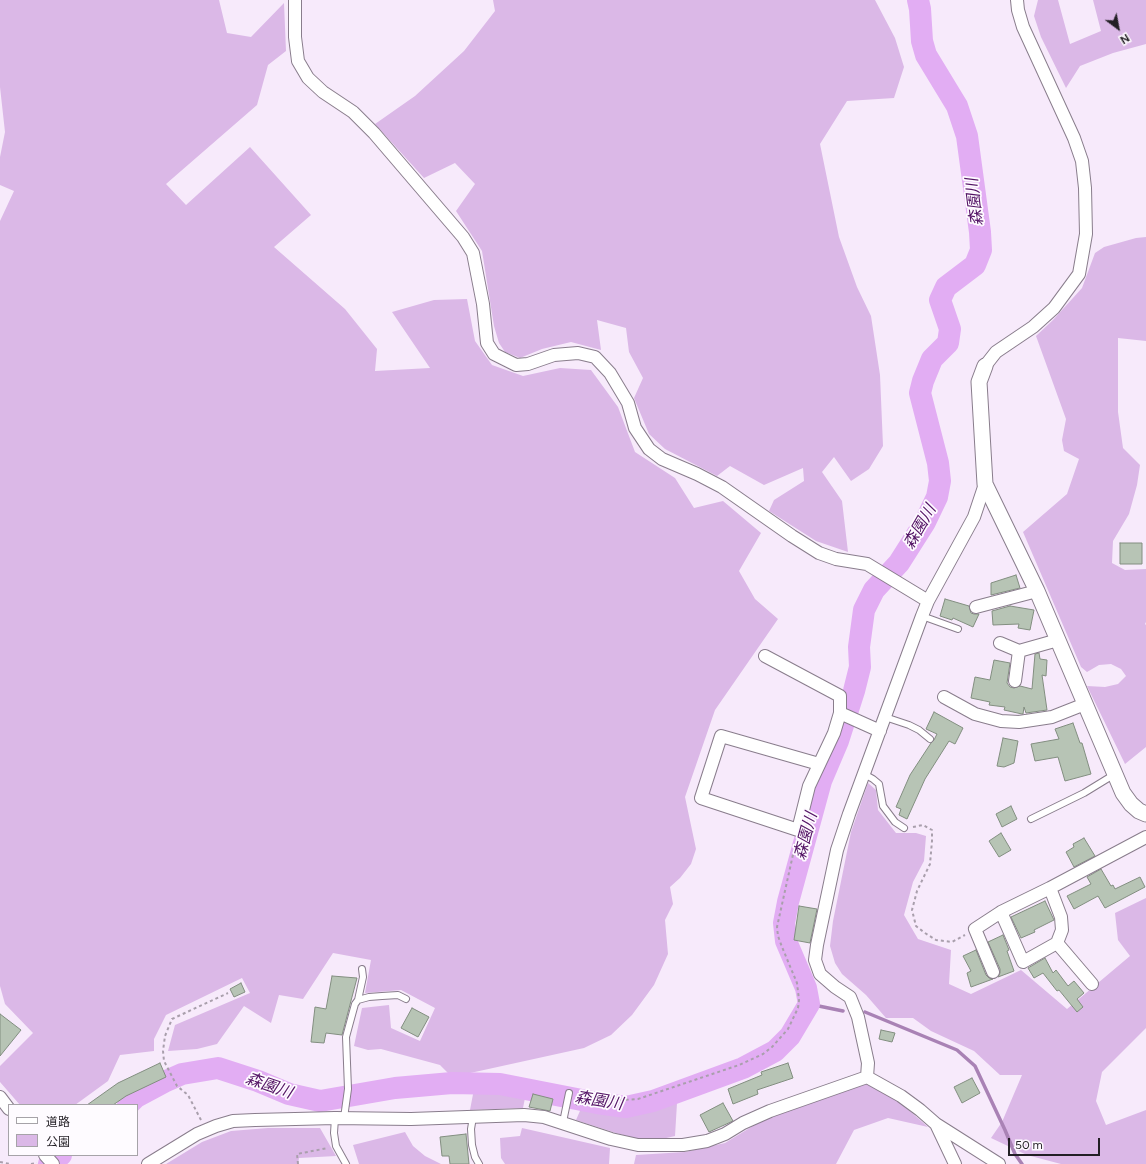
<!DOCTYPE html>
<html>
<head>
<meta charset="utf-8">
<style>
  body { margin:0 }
  #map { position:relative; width:1146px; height:1164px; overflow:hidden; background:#f7eafb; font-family:Figtree,"Noto Sans JP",sans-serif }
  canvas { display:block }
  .legend { position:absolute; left:8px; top:1104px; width:130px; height:52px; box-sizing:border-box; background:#fefbff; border:1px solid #a6a3a8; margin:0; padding:5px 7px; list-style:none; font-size:12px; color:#231f25 }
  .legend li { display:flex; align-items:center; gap:8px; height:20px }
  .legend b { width:20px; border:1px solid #a6a3a8 }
  .north { position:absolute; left:1098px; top:8px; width:40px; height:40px; -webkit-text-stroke:3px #fefbff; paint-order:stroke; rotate:148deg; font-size:11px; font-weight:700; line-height:16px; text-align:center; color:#231f25 }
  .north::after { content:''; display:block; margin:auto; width:14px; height:18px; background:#231f25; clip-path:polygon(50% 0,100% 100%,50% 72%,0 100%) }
  .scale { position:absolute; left:1008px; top:1138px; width:92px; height:18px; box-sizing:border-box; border:2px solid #231f25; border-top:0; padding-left:5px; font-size:12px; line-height:14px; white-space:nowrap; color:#231f25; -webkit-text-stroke:3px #fefbff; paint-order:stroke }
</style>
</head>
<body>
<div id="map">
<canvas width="1146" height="1164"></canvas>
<ul class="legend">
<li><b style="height:5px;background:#fff"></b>道路</li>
<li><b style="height:11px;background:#dbb8e7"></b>公園</li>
</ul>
<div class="north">N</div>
<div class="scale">50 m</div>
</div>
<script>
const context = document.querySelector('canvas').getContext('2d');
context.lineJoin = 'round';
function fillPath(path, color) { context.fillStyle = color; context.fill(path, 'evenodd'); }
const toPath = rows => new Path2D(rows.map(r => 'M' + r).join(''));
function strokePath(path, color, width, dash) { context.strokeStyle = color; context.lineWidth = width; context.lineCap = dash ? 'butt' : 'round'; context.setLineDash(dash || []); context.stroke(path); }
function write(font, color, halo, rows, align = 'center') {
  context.font = font + ' Figtree,"Noto Sans JP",sans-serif'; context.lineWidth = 3.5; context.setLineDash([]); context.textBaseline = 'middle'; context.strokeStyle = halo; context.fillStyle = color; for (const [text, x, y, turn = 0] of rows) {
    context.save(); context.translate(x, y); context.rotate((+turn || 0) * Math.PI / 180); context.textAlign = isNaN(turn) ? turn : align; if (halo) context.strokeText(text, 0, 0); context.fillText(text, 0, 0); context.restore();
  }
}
const green = toPath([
  [0,0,219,0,227,33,251,37,284,3,286,51,268,65,257,105,166,184,186,205,250,147,311,215,274,247,345,309,377,349,375,371,430,368,392,312,434,300,467,299,475,341,492,365,523,376,560,368,591,370,618,407,635,452,675,478,694,508,723,501,761,533,739,571,755,599,778,619,715,710,685,797,696,849,691,864,680,878,670,887,673,904,665,920,668,954,654,985,632,1015,611,1035,584,1048,452,1077,440,1065,381,1049,368,1050,354,1046,362,1008,389,1005,391,1028,420,1041,435,1008,401,990,365,993,371,960,333,953,303,999,279,995,271,1023,244,1006,217,1044,197,1049,168,1051,175,1025,250,993,242,978,166,1015,154,1039,154,1051,120,1055,108,1081,75,1105,20,1105,0,1082,0,1066,33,1033,5,1004,0,986,0,221,14,191,0,185,0,157,5,132,0,87],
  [493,0,875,0,895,38,904,67,894,98,847,101,820,144,839,237,857,287,871,316,880,375,883,446,869,469,851,481,834,457,822,472,842,501,848,552,816,541,769,511,774,500,804,481,803,468,764,485,730,466,717,476,665,449,649,434,634,398,643,378,629,352,626,328,597,320,601,350,571,342,542,349,520,358,505,352,499,343,494,326,482,251,456,211,475,184,455,163,424,178,375,124,415,96,464,51,495,11],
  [1038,0,1058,0,1070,44,1101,31,1093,0,1146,0,1146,44,1113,53,1080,66,1066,88,1041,37,1034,16],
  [1146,237,1146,341,1118,338,1118,412,1123,448,1140,465,1137,485,1129,514,1113,541,1112,563,1125,570,1146,569,1146,622,1145,624,1146,625,1146,747,1125,764,1087,686,1105,687,1118,684,1126,676,1121,669,1111,664,1099,665,1087,672,1081,667,1023,532,1067,494,1079,459,1064,451,1062,440,1066,419,1036,336,1053,320,1082,288,1095,253,1104,247,1136,238],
  [868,783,876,790,878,810,896,833,916,833,926,836,924,861,913,882,904,915,918,939,951,950,949,984,971,994,1021,970,1067,1009,1130,956,1118,940,1115,913,1146,898,1146,1028,1102,1072,1096,1101,1106,1125,1146,1110,1146,1164,1061,1164,1027,1155,991,1138,1002,1122,1022,1075,1000,1075,974,1051,931,1031,913,1018,886,1018,866,995,842,974,835,963,830,946,833,921,851,832],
  [867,1084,895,1098,928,1127,888,1118,854,1130,836,1164,634,1164,636,1155,685,1152,725,1143,784,1107],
  [474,1089,526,1093,523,1108,470,1110],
  [677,1103,675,1136,662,1139,638,1139,616,1133,576,1120,583,1104,636,1112],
  [268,1128,320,1128,336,1156,299,1158,298,1164,166,1164,202,1142,231,1131],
  [522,1128,610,1148,609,1164,505,1164,501,1158,500,1138,520,1136],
  [405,1132,413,1146,425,1156,441,1164,359,1164,353,1145]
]);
const stream = toPath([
  [809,1004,843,1011],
  [865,1012,957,1050,975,1066,1005,1130,1015,1154,1022,1164]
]);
const river = toPath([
  [128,1105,136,1097,164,1082,182,1074,218,1068,258,1081,289,1094,320,1101,395,1088,452,1083,500,1084,597,1103,626,1107,653,1101,743,1068,775,1051,790,1036,809,1004,806,988,786,941,784,923,788,902,821,781,838,741,854,691,860,667,859,647,864,610,874,590,899,563,925,522,937,497,940,481,938,463,920,393,923,381,932,359,948,343,950,329,940,300,946,287,975,265,981,250,980,232,967,136,957,106,926,55,922,41,920,9,918,0],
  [49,1164,61,1155]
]);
const building = toPath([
  [1120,543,1142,543,1142,564,1120,564,1120,543],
  [1016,575,1020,588,991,595,991,583,1016,575],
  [945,599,969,606,971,613,974,614,979,614,973,627,953,618,952,620,940,616,945,599],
  [1010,606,1034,610,1030,630,1018,628,1019,624,993,625,992,611,1010,606],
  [1039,653,1040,659,1047,660,1046,676,1042,675,1047,710,1026,713,1024,707,1023,714,1022,714,1004,710,1005,707,989,705,990,702,971,698,975,677,990,680,994,660,1010,663,1007,683,1010,687,1014,688,1020,686,1032,689,1035,654,1039,653],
  [934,712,963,728,955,744,949,741,925,779,907,819,899,815,901,809,896,807,910,775,931,743,934,740,937,734,926,729,934,712],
  [1073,723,1080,743,1082,743,1091,774,1065,781,1058,757,1035,761,1031,744,1059,739,1055,729,1073,723],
  [1003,738,1018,741,1014,763,1004,767,997,766,1003,738],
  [1011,806,1017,819,1002,827,996,814,1011,806],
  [1001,833,1011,850,999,857,989,841,1001,833],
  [1084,838,1095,856,1074,867,1066,852,1074,847,1073,844,1084,838],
  [1101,869,1111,886,1113,885,1115,889,1140,877,1145,887,1105,908,1098,896,1074,909,1067,896,1091,884,1087,877,1101,869],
  [1045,901,1054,920,1034,930,1035,932,1021,938,1011,917,1045,901],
  [799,906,817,909,810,943,794,940,799,906],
  [1003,935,1009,950,1007,951,1014,971,998,977,1000,973,1000,969,988,942,1003,935],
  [976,950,986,975,989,978,993,979,971,987,967,973,971,971,963,956,976,950],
  [1045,958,1053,973,1056,970,1068,986,1074,981,1084,993,1077,999,1083,1007,1077,1012,1059,990,1057,991,1043,973,1034,978,1028,968,1045,958],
  [332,976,357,978,342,1035,326,1033,324,1043,311,1042,315,1007,326,1009,332,976],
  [241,983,245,992,234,997,230,989,241,983],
  [412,1008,429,1017,418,1037,401,1028,412,1008],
  [0,1014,21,1030,0,1056,0,1014],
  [881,1030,895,1033,892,1042,879,1039,881,1030],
  [160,1063,166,1077,126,1096,113,1105,87,1105,118,1083,160,1063],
  [788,1063,793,1078,757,1090,758,1094,733,1104,728,1089,762,1075,761,1072,788,1063],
  [972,1078,980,1093,962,1103,954,1087,972,1078],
  [533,1094,553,1099,550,1111,529,1107,533,1094],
  [723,1103,733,1121,709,1132,700,1115,723,1103],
  [466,1134,469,1164,450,1164,449,1156,442,1156,440,1137,466,1134]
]);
const path = toPath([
  [913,827,923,825,932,830,932,841,930,864,917,891,912,910,916,926,925,933,936,940,952,942,965,935],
  [576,1105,584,1097,595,1094,623,1100,638,1099,739,1065,763,1054,772,1047,788,1029,798,1008,799,1000,797,983,782,947,778,936,777,927,796,841],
  [201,1120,188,1095,177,1086,164,1061,163,1051,165,1036,172,1019,228,993],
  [0,1162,10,1164],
  [31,1164,37,1163],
  [298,1164,297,1154,328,1148]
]);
const service = toPath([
  [922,616,958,629],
  [885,717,909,725,919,730,930,739],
  [864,774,873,779,879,784,883,806,895,822,904,828],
  [1031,819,1084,793,1115,774],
  [358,1000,363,977,362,969],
  [473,1117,471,1129,472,1145,475,1157,479,1164],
  [335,1118,334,1133,336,1146,346,1164],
  [344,1118,348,1089,346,1037,355,1004,358,1000,369,997,382,996,398,995,406,999],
  [563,1122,569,1093]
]);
const minor = toPath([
  [295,0,295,37,298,61,308,78,323,92,353,112,374,133,463,237,473,253,483,304,487,343,494,354,516,365,528,364,554,355,578,353,595,357,610,373,628,403,635,428,649,449,662,459,697,474,722,487,792,536,819,553,836,559,867,564,928,601],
  [985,366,996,352,1033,327,1054,308,1079,274,1086,234,1085,188,1082,161,1074,138,1023,27,1018,10,1017,0],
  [976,607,1037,591],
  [1000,643,1019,651],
  [765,656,840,696,840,713,834,733,809,786,798,830,701,798,721,736,819,764],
  [1015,681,1019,651,1058,640],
  [944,697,975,714,1001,721,1019,722,1052,717,1085,704],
  [840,713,880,731],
  [1050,888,1061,917,1062,930,1057,943,1092,984],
  [1001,912,1023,962,1057,943],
  [993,972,975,929,1001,912,1050,888,1146,837],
  [867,1077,868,1063,858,1017,850,997,835,987,820,974,815,960,817,945,837,850,849,814,922,616,928,601,974,517,985,484],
  [0,1097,9,1109],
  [936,1124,955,1164],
  [45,1155,53,1164],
  [148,1164,197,1134,216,1126,233,1121,255,1120,335,1118,411,1119,524,1115,544,1117,611,1139,638,1145,683,1145,707,1141,725,1134,743,1123,770,1111,867,1077,901,1096,920,1110,936,1124,999,1164]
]);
const tertiary = toPath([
  [985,366,979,382,985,484,1037,591,1123,793,1131,804,1139,811,1146,814]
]);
const waterNames = [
  ["森園川",975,202,-97],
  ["森園川",920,527,-60],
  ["森園川",806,836,-75],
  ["森園川",269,1086,19],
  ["森園川",599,1101,9]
];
fillPath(green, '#dbb8e7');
strokePath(stream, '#a982b5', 3.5);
strokePath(river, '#e2adf3', 22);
fillPath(building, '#b7c4b5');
strokePath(building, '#828e80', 1);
strokePath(service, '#897d8c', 8);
strokePath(minor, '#897d8c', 14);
strokePath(tertiary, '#897d8c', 17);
strokePath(path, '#a99fac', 2, [3, 3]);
strokePath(service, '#fff', 6);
strokePath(minor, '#fff', 12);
strokePath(tertiary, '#fff', 15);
write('italic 16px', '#531365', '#fefbff', waterNames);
</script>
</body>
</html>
